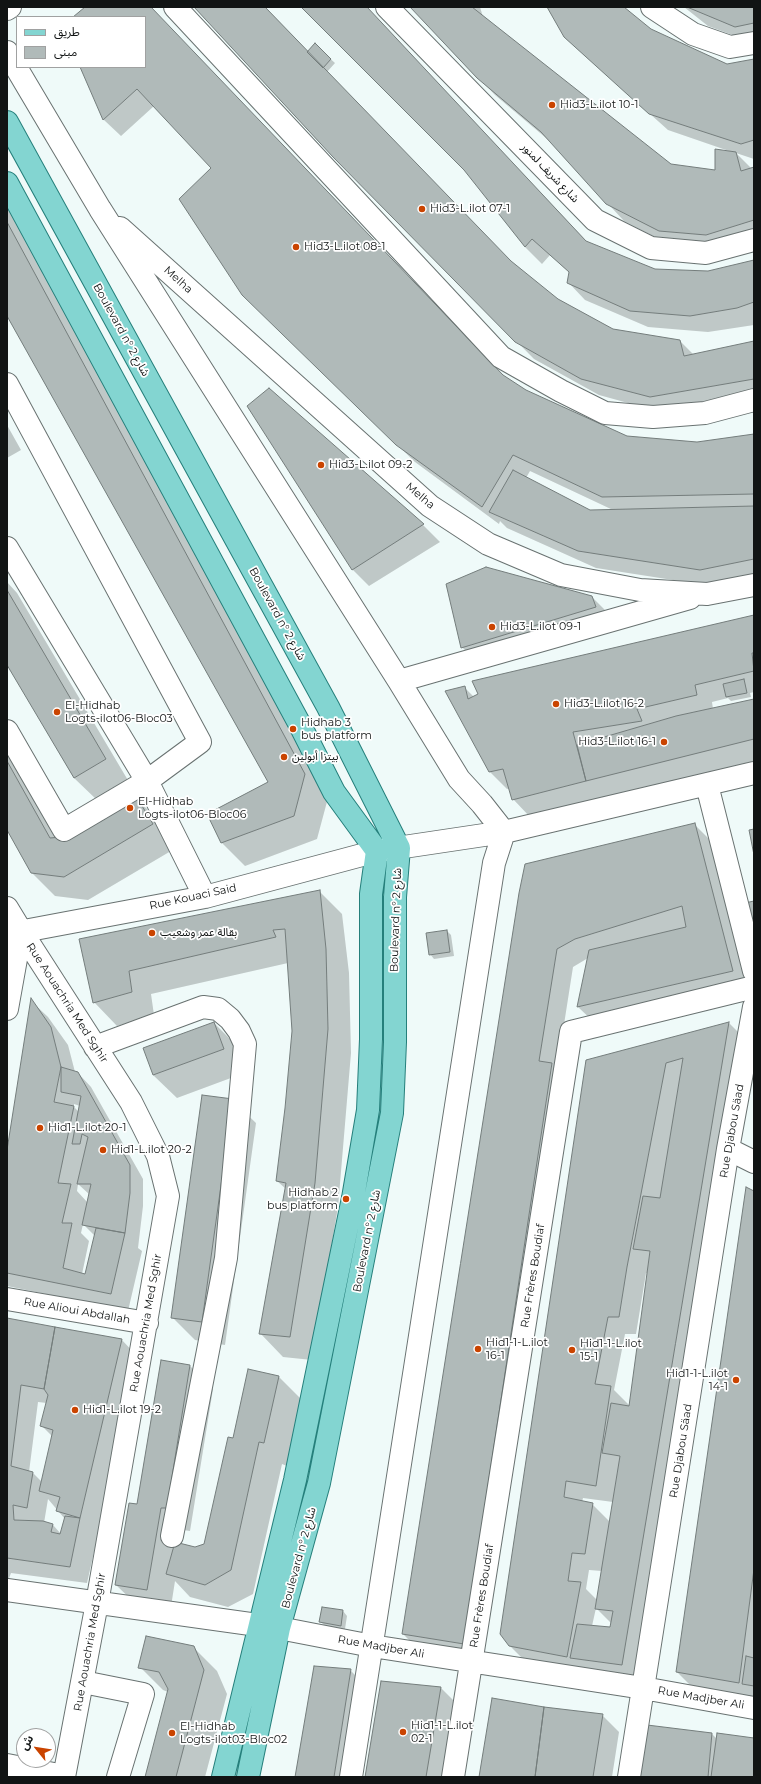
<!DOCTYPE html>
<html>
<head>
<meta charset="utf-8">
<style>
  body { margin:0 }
  #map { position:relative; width:761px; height:1784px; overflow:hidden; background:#effaf9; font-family:Montserrat,"Noto Sans Arabic",sans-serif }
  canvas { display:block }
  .frame { position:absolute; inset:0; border:8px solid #111414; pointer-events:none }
  .legend { position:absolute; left:16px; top:16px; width:130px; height:52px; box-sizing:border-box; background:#fff; border:1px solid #a0a1a1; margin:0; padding:5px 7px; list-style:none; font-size:12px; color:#111414 }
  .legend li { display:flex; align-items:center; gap:8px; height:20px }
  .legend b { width:20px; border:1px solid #a0a1a1 }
  .north { position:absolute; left:16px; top:1728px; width:40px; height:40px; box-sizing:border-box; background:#fff; border:1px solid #a0a1a1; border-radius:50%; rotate:300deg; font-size:11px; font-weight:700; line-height:16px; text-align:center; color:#111414 }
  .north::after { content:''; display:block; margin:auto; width:14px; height:18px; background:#ca4400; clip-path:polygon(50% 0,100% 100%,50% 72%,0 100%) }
</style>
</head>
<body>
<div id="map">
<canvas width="761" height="1784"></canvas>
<div class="frame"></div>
<ul class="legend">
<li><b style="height:5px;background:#83d5d1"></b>طريق</li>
<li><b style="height:11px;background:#b0bab9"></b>مبنى</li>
</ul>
<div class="north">ش</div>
</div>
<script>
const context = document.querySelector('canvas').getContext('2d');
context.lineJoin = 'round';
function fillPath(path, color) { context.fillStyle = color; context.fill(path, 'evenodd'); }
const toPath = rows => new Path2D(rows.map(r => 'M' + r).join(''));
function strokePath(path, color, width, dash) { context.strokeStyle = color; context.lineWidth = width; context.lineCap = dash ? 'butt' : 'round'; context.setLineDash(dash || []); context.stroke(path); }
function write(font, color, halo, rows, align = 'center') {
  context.font = font + ' Montserrat,"Noto Sans Arabic",sans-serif'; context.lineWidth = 3.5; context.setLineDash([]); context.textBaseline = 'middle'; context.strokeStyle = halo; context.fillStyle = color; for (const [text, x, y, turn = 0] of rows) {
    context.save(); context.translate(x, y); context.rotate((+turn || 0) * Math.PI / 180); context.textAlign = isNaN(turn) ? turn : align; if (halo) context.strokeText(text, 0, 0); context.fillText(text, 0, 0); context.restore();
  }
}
const shadow = toPath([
  [86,7,150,7,504,377,525,391,627,437,697,443,754,435,754,579,718,587,596,568,507,528,500,521,499,524,415,462,260,312,212,168,154,106,121,136,104,120,81,67,145,67,145,17,74,17],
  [530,471,613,510,590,511,526,478],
  [195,7,265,7,308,52,315,45,335,63,327,72,513,264,557,300,613,330,680,341,694,355,754,342,754,399,668,414,599,395,534,359,334,156],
  [302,7,366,7,587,242,655,270,708,272,754,261,754,325,708,332,648,327,585,300,568,282,570,273,550,255,542,264,525,247,465,169],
  [411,7,480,7,483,17,670,165,716,171,729,151,668,130,564,37,548,7,622,7,651,30,727,65,754,60,754,159,736,153,752,169,754,168,754,242,677,248,624,221,552,143,495,95],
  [684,7,754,7,754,43,708,26],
  [7,204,328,798,317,839,245,866,222,843,209,814,270,783,7,314],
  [269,390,423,525,440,542,369,586,352,569],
  [7,425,21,450,7,458],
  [7,582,17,593,129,782,98,801,74,778,7,663],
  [592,597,605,610,609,620,475,660,462,647],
  [754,616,754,692,750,693,751,697,731,701,728,698,712,702,713,709,754,700,754,761,530,817,513,799,510,788,507,789,490,772,447,691,464,687,474,697],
  [7,745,59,838,135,797,158,820,176,848,88,900,55,896,31,872,7,828],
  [694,824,711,841,749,988,595,1023,578,1007,588,958,573,967,557,1069,481,1661,420,1651,403,1634,520,893],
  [319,891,342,914,349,973,351,1053,338,1207,312,1360,283,1357,260,1333,286,1189,277,1181,286,1108,293,1031,288,963,151,994,154,1015,117,1026,94,1002,80,940],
  [447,931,451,935,454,956,434,959,430,954],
  [31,1001,48,1017,68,1045,75,1072,78,1073,91,1087,143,1179,143,1206,138,1248,142,1251,128,1311,7,1286,7,1157],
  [74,1104,80,1106,79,1112,74,1107],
  [78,1184,90,1195,88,1203,77,1191],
  [83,1224,95,1236,86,1276,82,1274,89,1241,81,1233],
  [214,1023,237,1046,247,1072,177,1098,153,1075],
  [729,1023,746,1040,639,1681,527,1663,509,1645,587,1061],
  [646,1273,648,1274,630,1406,614,1390,625,1334,636,1334],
  [583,1498,613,1502,610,1522,592,1504,582,1502],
  [589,1570,602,1571,597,1600,586,1589],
  [596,1608,612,1624,611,1629,592,1626],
  [232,1100,256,1123,225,1345,195,1340,172,1317],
  [754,1192,754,1699,694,1689,677,1672],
  [7,1319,121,1339,138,1357,87,1583,11,1573,8,1581,7,1581],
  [38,1402,47,1403,42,1426,53,1437,42,1482,32,1472,29,1472],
  [48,1499,65,1519,61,1534,53,1525,44,1523],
  [190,1366,213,1389,190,1531,183,1530,181,1545,195,1549,205,1545,234,1439,249,1371,279,1377,302,1400,287,1466,282,1464,253,1594,228,1607,190,1597,175,1581,170,1613,140,1608,116,1585,138,1505],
  [323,1608,343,1611,347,1616,345,1629,325,1626,320,1621],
  [193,1647,217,1671,227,1694,205,1777,146,1777,168,1692,163,1690,140,1667],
  [350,1670,367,1687,353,1777,296,1777],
  [441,1688,458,1705,446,1777,366,1777],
  [543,1708,602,1715,619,1732,612,1777,480,1777],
  [648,1726,712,1734,717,1739,754,1739,754,1777,641,1777]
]);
const building = toPath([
  [85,7,151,7,503,375,526,390,627,436,697,442,754,434,754,494,602,497,513,455,482,507,396,445,242,295,179,199,211,168,137,89,103,120,80,67,145,67,145,17,73,17,85,7],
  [194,7,265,7,511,261,558,299,613,329,680,340,684,356,754,341,754,379,650,397,581,379,515,342,333,157,194,7],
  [301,7,367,7,586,241,655,269,708,271,754,260,754,302,737,308,690,316,630,311,567,283,569,272,532,239,525,247,464,170,301,7],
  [410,7,472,7,671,164,715,170,715,149,736,152,741,171,754,167,754,220,706,235,659,231,606,204,541,132,477,78,410,7],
  [547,7,624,7,651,29,727,64,754,59,754,140,741,144,649,114,564,37,547,7],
  [687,7,754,7,754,23,735,27,687,7],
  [315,43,331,59,323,68,307,52,315,43],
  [7,222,305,774,294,816,221,843,207,814,268,782,7,316,7,222],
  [269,388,424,524,352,570,247,406,269,388],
  [513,470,590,510,754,506,754,559,700,570,578,551,489,512,513,470],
  [486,567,592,596,596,607,461,648,446,584,486,567],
  [7,590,106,759,74,778,7,665,7,590],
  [754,615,754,653,752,653,754,671,695,685,697,695,637,709,642,721,573,732,586,781,512,800,503,769,489,772,445,691,465,686,468,699,478,694,472,681,754,615],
  [744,679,747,693,726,697,723,684,744,679],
  [754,699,754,739,586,781,577,745,676,716,754,699],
  [7,761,50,838,73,836,136,796,153,824,64,877,31,873,7,830,7,761],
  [695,823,733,971,577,1007,589,950,686,927,682,906,575,939,557,949,539,1061,552,1063,464,1644,402,1634,519,893,525,864,695,823],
  [754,829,754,855,749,830,754,829],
  [320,890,326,949,328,1029,315,1183,290,1337,259,1334,286,1183,276,1181,285,1108,292,1031,285,929,273,930,276,937,129,971,132,992,93,1003,79,939,320,890],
  [754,901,754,937,745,903,754,901],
  [447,930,450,952,429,955,426,933,447,930],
  [31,998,51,1027,61,1067,54,1102,74,1106,58,1183,71,1184,62,1223,72,1223,63,1268,85,1274,96,1228,125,1233,111,1294,7,1273,7,1150,31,998],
  [214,1022,224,1049,153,1075,143,1048,214,1022],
  [729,1022,622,1665,570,1658,577,1624,610,1627,613,1611,595,1609,620,1456,602,1453,611,1403,629,1406,650,1251,633,1249,643,1196,660,1198,683,1058,666,1063,627,1267,619,1317,608,1317,595,1384,611,1386,596,1486,566,1481,564,1497,593,1503,585,1554,572,1553,568,1581,581,1582,567,1657,509,1646,500,1634,586,1060,729,1022],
  [61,1067,78,1072,130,1165,130,1193,125,1233,82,1225,91,1184,77,1184,88,1137,82,1134,80,1144,72,1144,81,1096,61,1092,61,1067],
  [202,1095,233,1099,202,1322,171,1318,202,1095],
  [746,1187,754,1191,754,1569,739,1683,676,1672,746,1187],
  [7,1318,55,1327,44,1389,21,1385,11,1466,33,1472,27,1508,13,1505,14,1520,43,1521,53,1524,51,1532,60,1534,65,1516,80,1518,70,1567,7,1558,7,1318],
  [55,1327,122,1339,80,1518,56,1511,60,1497,39,1491,53,1430,40,1426,48,1395,44,1389,55,1327],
  [161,1360,190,1365,167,1508,161,1508,147,1590,115,1585,129,1503,137,1504,161,1360],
  [248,1369,279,1376,264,1443,259,1442,231,1570,205,1585,166,1574,175,1542,195,1547,204,1544,228,1437,233,1438,248,1369],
  [322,1607,343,1610,341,1626,319,1622,322,1607],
  [146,1636,194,1646,204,1670,176,1777,145,1777,168,1689,159,1672,138,1668,146,1636],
  [746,1656,754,1658,754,1686,742,1684,746,1656],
  [314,1666,351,1669,334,1777,295,1777,314,1666],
  [381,1681,441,1687,426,1777,365,1777,381,1681],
  [492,1698,544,1707,535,1777,479,1777,492,1698],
  [544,1707,603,1714,593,1777,535,1777,544,1707],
  [647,1725,712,1733,708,1777,640,1777,647,1725],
  [717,1733,754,1738,754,1777,711,1777,717,1733]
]);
const minor = toPath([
  [175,7,501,357,561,391,605,413,653,417,705,413,754,400],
  [387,7,595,220,651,248,706,253,754,240],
  [652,7,693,34,730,47,754,43],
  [7,9,10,7],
  [7,52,100,209,399,681,459,779,482,804,504,832,494,863,351,1777],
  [120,228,430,506,488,544,561,575,640,590,707,594,754,585],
  [7,384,200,742,147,781,64,830,7,731],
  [7,548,147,781,205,897],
  [399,681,690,598],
  [707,785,754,971],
  [7,908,21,931,131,1102,158,1156,168,1196,97,1603,64,1777],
  [8,934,205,897,377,851,504,832,754,773],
  [7,1009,21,931],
  [95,1047,203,1007,218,1009,230,1019,239,1031,245,1044,226,1258,172,1536],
  [728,1149,754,1162],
  [7,1299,147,1323],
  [7,1590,279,1628,372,1646,643,1688,754,1708],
  [83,1682,143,1694,118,1777],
  [7,1765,64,1776],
  [453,1777,571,1032,754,987],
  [629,1777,728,1149,754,1007]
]);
const major = toPath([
  [7,122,328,707,399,848,395,897,395,1042,392,1113,319,1483,279,1628,248,1777],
  [7,183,299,723,334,792,377,851,371,894,371,1039,368,1110,353,1198,295,1480,223,1777]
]);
const markers = [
  [552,105,4,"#ca4400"],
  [422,209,4,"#ca4400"],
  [296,247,4,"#ca4400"],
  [321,465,4,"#ca4400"],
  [492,627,4,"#ca4400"],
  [556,704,4,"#ca4400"],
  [57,712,4,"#ca4400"],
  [293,729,4,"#ca4400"],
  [664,742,4,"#ca4400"],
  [284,757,4,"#ca4400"],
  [130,808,4,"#ca4400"],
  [152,933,4,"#ca4400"],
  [40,1128,4,"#ca4400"],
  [103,1150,4,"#ca4400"],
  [346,1199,4,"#ca4400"],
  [478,1349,4,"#ca4400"],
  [572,1350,4,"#ca4400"],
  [736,1380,4,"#ca4400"],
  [75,1410,4,"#ca4400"],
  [403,1732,4,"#ca4400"],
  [172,1733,4,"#ca4400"]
];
const poiNames = [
  ["Hid3-L.ilot 10-1",560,105],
  ["Hid3-L.ilot 07-1",430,209],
  ["Hid3-L.ilot 08-1",304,247],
  ["Hid3-L.ilot 09-2",329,465],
  ["Hid3-L.ilot 09-1",500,627],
  ["Hid3-L.ilot 16-2",564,704],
  ["El-Hidhab",65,706],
  ["Logts-ilot06-Bloc03",65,719],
  ["Hidhab 3",301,723],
  ["bus platform",301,736],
  ["Hid3-L.ilot 16-1",656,742,"right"],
  ["بيتزا أبولين",292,757],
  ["El-Hidhab",138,802],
  ["Logts-ilot06-Bloc06",138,815],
  ["بقالة عمر وشعيب",160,933],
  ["Hid1-L.ilot 20-1",48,1128],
  ["Hid1-L.ilot 20-2",111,1150],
  ["Hidhab 2",338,1193,"right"],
  ["bus platform",338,1206,"right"],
  ["Hid1-1-L.ilot",486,1343],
  ["16-1",486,1356],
  ["Hid1-1-L.ilot",580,1344],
  ["15-1",580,1357],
  ["Hid1-1-L.ilot",728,1374,"right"],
  ["14-1",728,1387,"right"],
  ["Hid1-L.ilot 19-2",83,1410],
  ["Hid1-1-L.ilot",411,1726],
  ["02-1",411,1739],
  ["El-Hidhab",180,1727],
  ["Logts-ilot03-Bloc02",180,1740]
];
const streetNames = [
  ["شارع شريف لمنور",550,173,46],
  ["Melha",178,280,42],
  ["Boulevard n° شارع 2",121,330,61],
  ["Melha",420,496,40],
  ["Boulevard n° شارع 2",277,614,61],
  ["Rue Kouaci Said",193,897,-12],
  ["Boulevard n° شارع 2",396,920,-88],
  ["Rue Aouachria Med Sghir",67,1003,57],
  ["Rue Djabou Säad",732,1131,-80],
  ["Boulevard n° شارع 2",367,1241,-79],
  ["Rue Frères Boudiaf",533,1276,-81],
  ["Rue Alioui Abdallah",77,1311,10],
  ["Rue Aouachria Med Sghir",146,1323,-80],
  ["Rue Djabou Säad",681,1451,-81],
  ["Boulevard n° شارع 2",299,1558,-75],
  ["Rue Frères Boudiaf",482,1596,-81],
  ["Rue Aouachria Med Sghir",90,1642,-80],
  ["Rue Madjber Ali",381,1647,10],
  ["Rue Madjber Ali",701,1698,10]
];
fillPath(shadow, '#0003');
fillPath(building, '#b0bab9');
strokePath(building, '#747d7c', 1);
strokePath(minor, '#697271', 24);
strokePath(major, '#257f7b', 24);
strokePath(minor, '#fff', 22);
strokePath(major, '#83d5d1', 22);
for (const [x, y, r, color] of markers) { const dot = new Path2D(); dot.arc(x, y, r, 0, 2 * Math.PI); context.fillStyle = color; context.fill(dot); strokePath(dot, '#fff', 1.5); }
write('11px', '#111414', '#fff', poiNames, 'left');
write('11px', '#111414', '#fff', streetNames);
</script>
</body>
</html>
